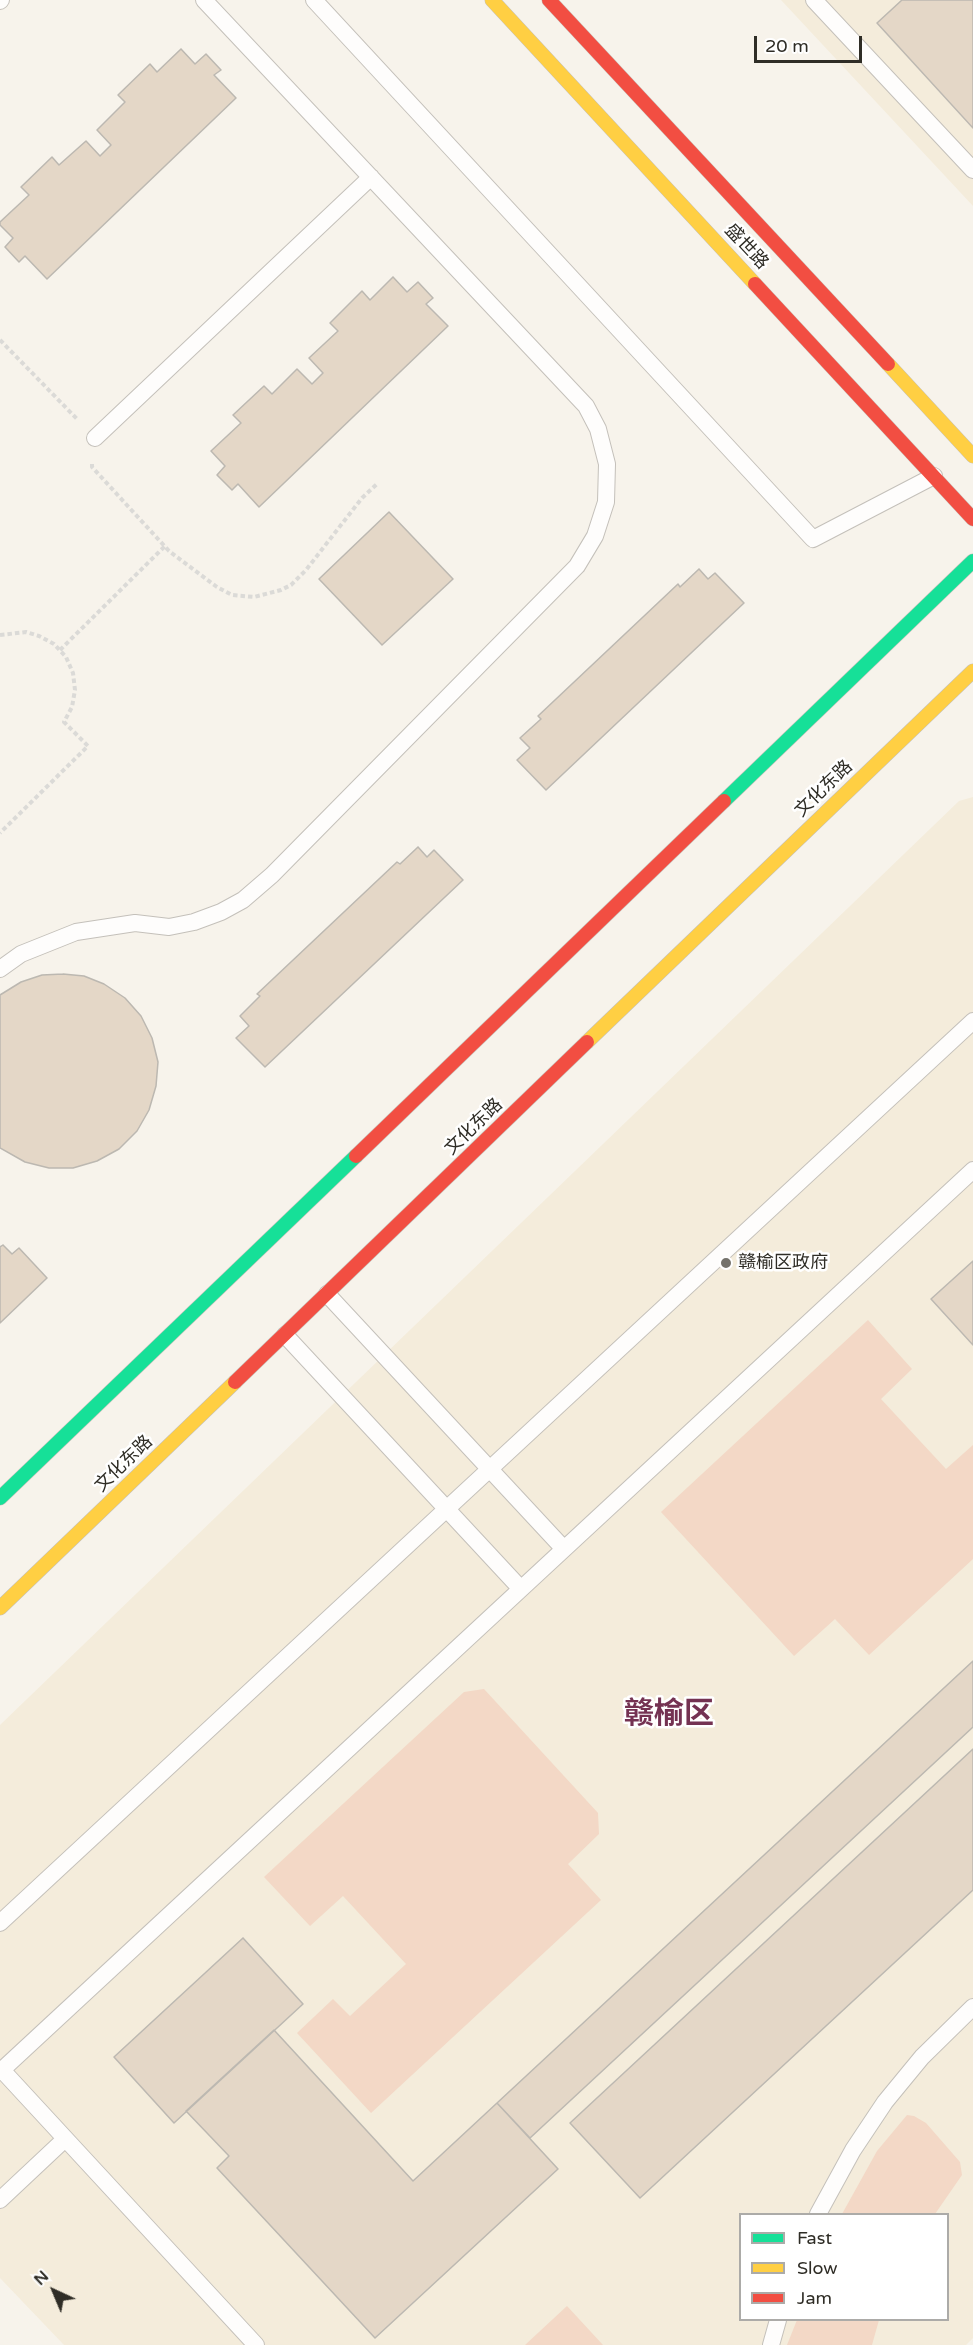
<!DOCTYPE html>
<html>
<head>
<meta charset="utf-8">
<style>
  body { margin:0 }
  #map { position:relative; width:973px; height:2345px; overflow:hidden; background:#f7f3eb; font-family:"Varela Round",sans-serif }
  canvas { display:block }
  .legend { position:absolute; left:739px; top:2213px; width:210px; height:108px; box-sizing:border-box; background:#fff; border:2px solid #acaba8; margin:0; padding:8px 10px; list-style:none; font-size:18px; color:#2f2d26 }
  .legend li { display:flex; align-items:center; gap:12px; height:30px }
  .legend b { width:30px; border:2px solid #acaba8 }
  .north { position:absolute; left:24px; top:2261px; width:60px; height:60px; -webkit-text-stroke:4px #fff; paint-order:stroke; rotate:316deg; font-size:16px; font-weight:700; line-height:24px; text-align:center; color:#2f2d26 }
  .north::after { content:''; display:block; margin:auto; width:21px; height:27px; background:#2f2d26; clip-path:polygon(50% 0,100% 100%,50% 72%,0 100%) }
  .scale { position:absolute; left:754px; top:36px; width:108px; height:27px; box-sizing:border-box; border:3px solid #2f2d26; border-top:0; padding-left:8px; font-size:18px; line-height:21px; white-space:nowrap; color:#2f2d26; -webkit-text-stroke:4px #fff; paint-order:stroke }
</style>
</head>
<body>
<div id="map">
<canvas width="973" height="2345"></canvas>
<ul class="legend">
<li><b style="height:8px;background:#16e098"></b>Fast</li>
<li><b style="height:8px;background:#ffcf43"></b>Slow</li>
<li><b style="height:8px;background:#f24e42"></b>Jam</li>
</ul>
<div class="north">N</div>
<div class="scale">20 m</div>
</div>
<script>
const context = document.querySelector('canvas').getContext('2d');
context.lineJoin = 'round';
function fillPath(path, color) { context.fillStyle = color; context.fill(path, 'evenodd'); }
const toPath = rows => new Path2D(rows.map(r => 'M' + r).join(''));
function strokePath(path, color, width, dash) { context.strokeStyle = color; context.lineWidth = width; context.lineCap = dash ? 'butt' : 'round'; context.setLineDash(dash || []); context.stroke(path); }
function write(font, color, halo, rows, align = 'center') {
  context.font = font + ' "Varela Round","Noto Sans SC",sans-serif'; context.lineWidth = 5; context.setLineDash([]); context.textBaseline = 'middle'; context.strokeStyle = halo; context.fillStyle = color; for (const [text, x, y, turn = 0] of rows) {
    context.save(); context.translate(x, y); context.rotate((+turn || 0) * Math.PI / 180); context.textAlign = isNaN(turn) ? turn : align; if (halo) context.strokeText(text, 0, 0); context.fillText(text, 0, 0); context.restore();
  }
}
const built = toPath([
  [781,0,973,0,973,206],
  [973,797,973,2338,966,2345,64,2345,0,2278,0,1725,959,801],
  [740,2214,948,2214,948,2320,740,2320]
]);
const green = toPath([
  [868,1320,912,1369,881,1399,946,1469,973,1445,973,1559,869,1655,835,1619,794,1656,661,1512],
  [484,1689,598,1813,599,1834,568,1864,601,1900,371,2113,297,2033,333,1999,350,2016,406,1964,343,1896,310,1926,264,1877,464,1692],
  [907,2115,914,2116,926,2123,960,2162,962,2175,935,2214,842,2214,877,2151],
  [567,2306,603,2345,525,2345],
  [797,2320,879,2320,872,2345,787,2345]
]);
const building = toPath([
  [902,0,973,0,973,128,877,23,902,0],
  [181,49,195,64,206,54,221,70,214,75,236,98,47,279,25,256,19,262,5,247,13,238,0,225,0,222,29,195,21,187,52,157,59,165,86,141,100,156,111,145,97,130,125,102,118,95,150,64,157,72,181,49],
  [393,277,407,292,418,282,433,298,426,304,448,326,259,507,238,484,232,490,217,475,225,466,211,451,241,423,233,415,264,386,272,394,297,369,312,384,323,373,309,358,338,331,330,323,362,291,370,300,393,277],
  [389,512,453,579,382,645,319,579,389,512],
  [699,569,708,579,715,573,744,603,546,790,517,760,530,748,520,738,541,719,538,716,678,584,680,587,699,569],
  [418,847,427,857,434,850,463,880,265,1067,236,1038,249,1026,240,1016,260,996,257,994,397,862,400,864,418,847],
  [63,974,84,976,104,984,125,998,141,1016,152,1038,158,1062,156,1086,149,1110,137,1131,119,1149,97,1161,73,1168,49,1168,25,1162,0,1148,0,995,21,982,42,975,63,974],
  [3,1245,12,1254,19,1248,47,1278,0,1323,0,1247,3,1245],
  [973,1261,973,1345,931,1299,973,1261],
  [973,1661,973,1727,530,2138,497,2103,973,1661],
  [973,1749,973,1890,640,2198,570,2123,973,1749],
  [243,1938,303,2004,174,2123,114,2057,243,1938],
  [274,2030,413,2181,497,2103,558,2169,375,2338,217,2168,229,2156,186,2111,274,2030]
]);
const path = toPath([
  [0,340,77,419],
  [92,464,92,467,169,551,217,587,232,595,254,597,281,590,291,585,306,570,362,498,378,483],
  [0,635,26,632,39,636,54,644,66,657,73,673,75,690,72,707,64,722,88,746,0,833],
  [60,650,165,546]
]);
const lane = toPath([
  [314,0,813,539,934,476],
  [814,0,973,170],
  [0,1,1,0],
  [95,438,371,177],
  [0,969,21,954,76,932,135,923,169,927,194,922,221,912,243,900,272,875,577,566,595,536,606,502,607,464,598,429,586,406,204,0],
  [327,1294,564,1549],
  [285,1335,521,1589],
  [0,1923,973,1021],
  [0,2200,65,2139],
  [818,2214,853,2150,885,2102,922,2057,973,2007],
  [256,2345,2,2070,973,1170],
  [771,2345,778,2320]
]);
const fast = toPath([
  [724,801,973,561],
  [0,1498,356,1156]
]);
const slow = toPath([
  [492,0,755,284],
  [888,364,973,456],
  [587,1042,973,671],
  [0,1608,235,1382]
]);
const jam = toPath([
  [549,0,888,364],
  [755,284,973,519],
  [356,1156,724,801],
  [235,1382,587,1042]
]);
const markers = [
  [726,1263,6,"#75726b"]
];
const streetNames = [
  ["盛世路",746,247,47],
  ["文化东路",824,789,-44],
  ["文化东路",474,1127,-44],
  ["文化东路",124,1464,-44]
];
const poiNames = [
  ["赣榆区政府",738,1263]
];
const townNames = [
  ["赣榆区",669,1715]
];
fillPath(built, '#f4ecdb');
fillPath(green, '#f3d8c6');
fillPath(building, '#e4d7c7');
strokePath(building, '#bcb8b1', 1.5);
strokePath(lane, '#c4c0ba', 18);
strokePath(fast, '#c4c0ba', 15);
strokePath(slow, '#c4c0ba', 15);
strokePath(jam, '#c4c0ba', 15);
strokePath(path, '#dbdad7', 4, [4.5, 3]);
strokePath(lane, '#fefdfc', 16);
strokePath(fast, '#16e098', 14);
strokePath(slow, '#ffcf43', 14);
strokePath(jam, '#f24e42', 14);
for (const [x, y, r, color] of markers) { const dot = new Path2D(); dot.arc(x, y, r, 0, 2 * Math.PI); context.fillStyle = color; context.fill(dot); strokePath(dot, '#fff', 2); }
write('18px', '#2f2d26', '#fff', streetNames);
write('18px', '#2f2d26', '#fff', poiNames, 'left');
write('bold 30px', '#743252', '#fff', townNames);
</script>
</body>
</html>
